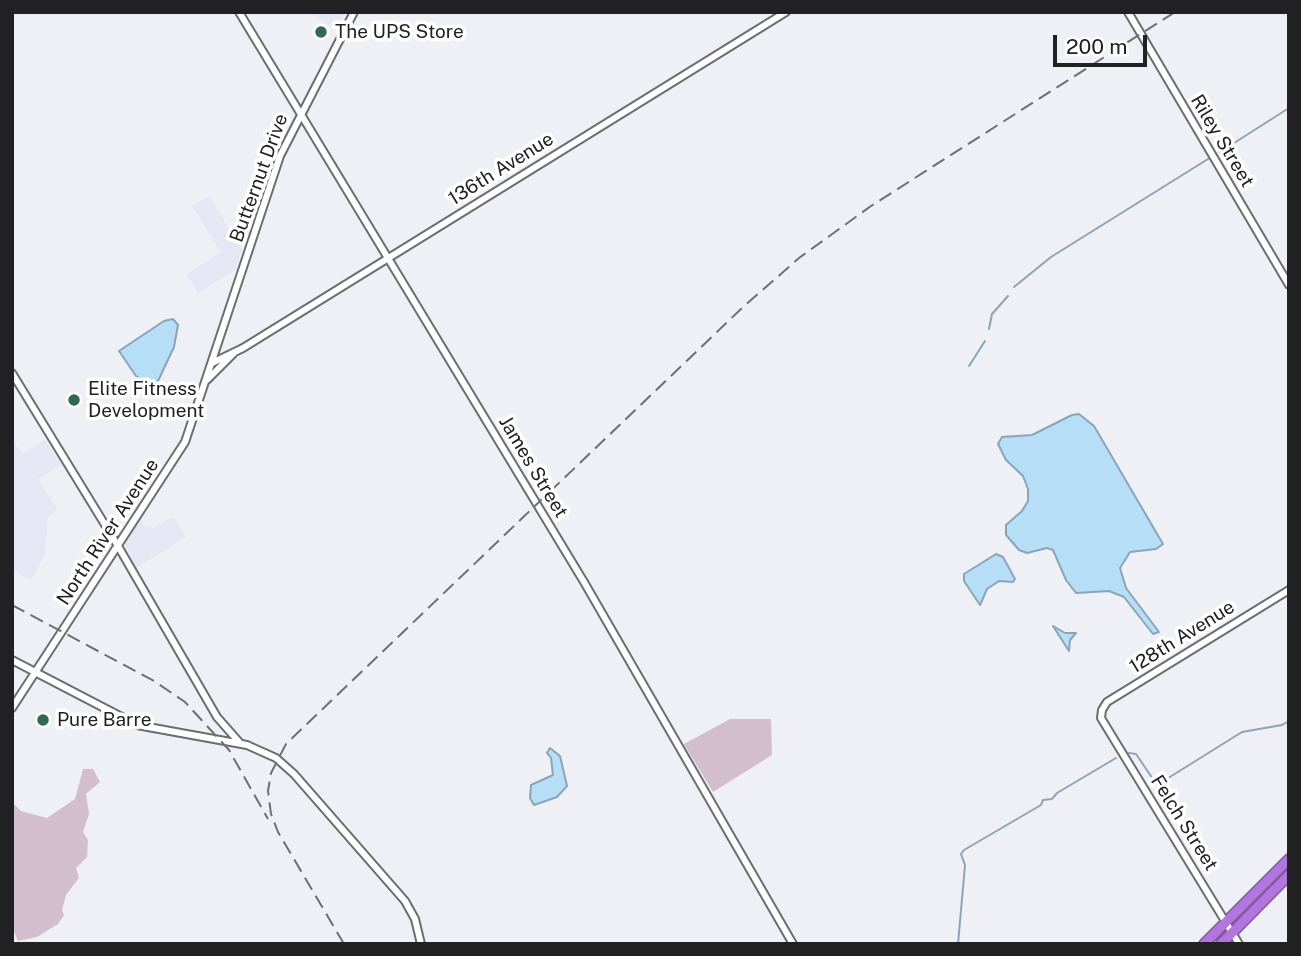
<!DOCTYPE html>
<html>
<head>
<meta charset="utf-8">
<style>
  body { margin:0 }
  #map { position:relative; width:1301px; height:956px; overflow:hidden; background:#efeff6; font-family:"Public Sans",sans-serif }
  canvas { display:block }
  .frame { position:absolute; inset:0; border:14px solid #212123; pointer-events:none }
  .scale { position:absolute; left:1053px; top:35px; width:94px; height:32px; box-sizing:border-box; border:4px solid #212123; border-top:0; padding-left:9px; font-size:21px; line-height:24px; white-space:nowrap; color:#212123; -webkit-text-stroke:5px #fff; paint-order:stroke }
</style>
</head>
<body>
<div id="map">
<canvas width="1301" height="956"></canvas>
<div class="frame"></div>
<div class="scale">200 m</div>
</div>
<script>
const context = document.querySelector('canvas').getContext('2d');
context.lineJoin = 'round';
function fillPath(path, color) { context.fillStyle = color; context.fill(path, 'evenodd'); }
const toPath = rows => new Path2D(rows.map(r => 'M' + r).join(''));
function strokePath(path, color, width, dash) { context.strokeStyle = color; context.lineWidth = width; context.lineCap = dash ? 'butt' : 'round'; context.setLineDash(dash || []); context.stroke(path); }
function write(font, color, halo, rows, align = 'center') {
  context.font = font + ' "Public Sans",sans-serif'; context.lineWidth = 7; context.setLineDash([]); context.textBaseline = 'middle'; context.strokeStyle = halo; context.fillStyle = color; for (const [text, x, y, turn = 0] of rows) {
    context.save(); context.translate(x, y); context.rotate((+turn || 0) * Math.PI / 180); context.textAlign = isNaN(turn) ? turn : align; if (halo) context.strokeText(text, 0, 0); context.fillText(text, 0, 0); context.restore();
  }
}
const built = toPath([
  [308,12,345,12,336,29],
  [209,196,242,249,235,270,198,293,187,274,221,252,192,206],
  [12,438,22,454,45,440,61,465,38,479,58,511,48,517,45,554,31,580,12,570],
  [173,517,186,537,136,568,124,543,141,519,144,525,153,528]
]);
const green = toPath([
  [730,719,771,719,772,755,713,792,684,744],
  [83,769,93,769,100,782,86,794,89,814,83,832,88,840,87,857,76,868,79,878,66,895,62,910,64,915,58,924,37,937,18,941,12,927,12,802,21,811,47,818,75,799]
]);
const water = toPath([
  [173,319,178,325,174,347,158,381,148,384,136,376,119,351,164,321,173,319],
  [1079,414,1094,426,1163,544,1156,549,1130,552,1120,568,1126,588,1159,632,1153,634,1124,597,1109,591,1076,593,1066,580,1053,550,1047,548,1027,553,1019,550,1006,535,1006,525,1022,511,1028,501,1028,489,1023,476,1006,460,998,444,1002,437,1032,435,1072,415,1079,414],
  [996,554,1003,557,1015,579,1013,582,999,581,987,589,980,605,964,581,964,574,996,554],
  [1053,626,1065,633,1076,633,1070,640,1069,651,1053,626],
  [550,748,560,756,567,786,557,797,534,805,530,798,531,785,553,775,551,758,547,753,550,748]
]);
const stream = toPath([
  [1220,152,1289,108],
  [1014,287,1051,257,1208,159],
  [989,329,992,314,1008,296],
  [969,366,985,341],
  [1129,753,1136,754,1157,785,1242,732,1282,725,1289,721],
  [958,944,965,865,961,854,964,850,1041,805,1043,800,1052,799,1057,793,1116,758]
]);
const secondary = toPath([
  [239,12,584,582,793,944],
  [1128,12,1289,285],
  [212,363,243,348,786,12],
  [12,373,118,546,217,717,239,742],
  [207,380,233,354],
  [12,660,137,725,247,745,276,758,294,774,405,901,415,919,421,944],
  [12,708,185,442,280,156,354,12],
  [1239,944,1101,718,1102,710,1107,702,1289,590]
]);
const highway = toPath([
  [1204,944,1289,859],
  [1221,944,1289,875]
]);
const rail = toPath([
  [12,605,154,681,185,702,229,750,268,819],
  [344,944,278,832,271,814,268,791,271,773,286,744,742,308,799,258,871,206,1175,12]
]);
const markers = [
  [321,32,7,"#316950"],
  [74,400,7,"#316950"],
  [43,720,7,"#316950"]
];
const poiNames = [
  ["The UPS Store",335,32],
  ["Elite Fitness",88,389],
  ["Development",88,411],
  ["Pure Barre",57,720]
];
const streetNames = [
  ["Riley Street",1222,141,59],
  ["136th Avenue",501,169,-32],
  ["Butternut Drive",259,178,-70],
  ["James Street",533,467,59],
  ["North River Avenue",108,532,-57],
  ["128th Avenue",1182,637,-32],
  ["Felch Street",1184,823,58]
];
fillPath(built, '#e6e6f5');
fillPath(green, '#d3bece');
fillPath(water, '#b7def7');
strokePath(water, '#8aa5b7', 2);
strokePath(stream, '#8aa5b7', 2);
strokePath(secondary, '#6c6d73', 10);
strokePath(highway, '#7f589d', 12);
strokePath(secondary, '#fff', 6);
strokePath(highway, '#b276de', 9);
strokePath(rail, '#6f6f73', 2, [14, 7]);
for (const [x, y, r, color] of markers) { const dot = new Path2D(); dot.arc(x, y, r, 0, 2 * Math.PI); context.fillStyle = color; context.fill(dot); strokePath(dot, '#fff', 2.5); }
write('19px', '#212123', '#fff', poiNames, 'left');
write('19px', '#212123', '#fff', streetNames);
</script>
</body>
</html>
